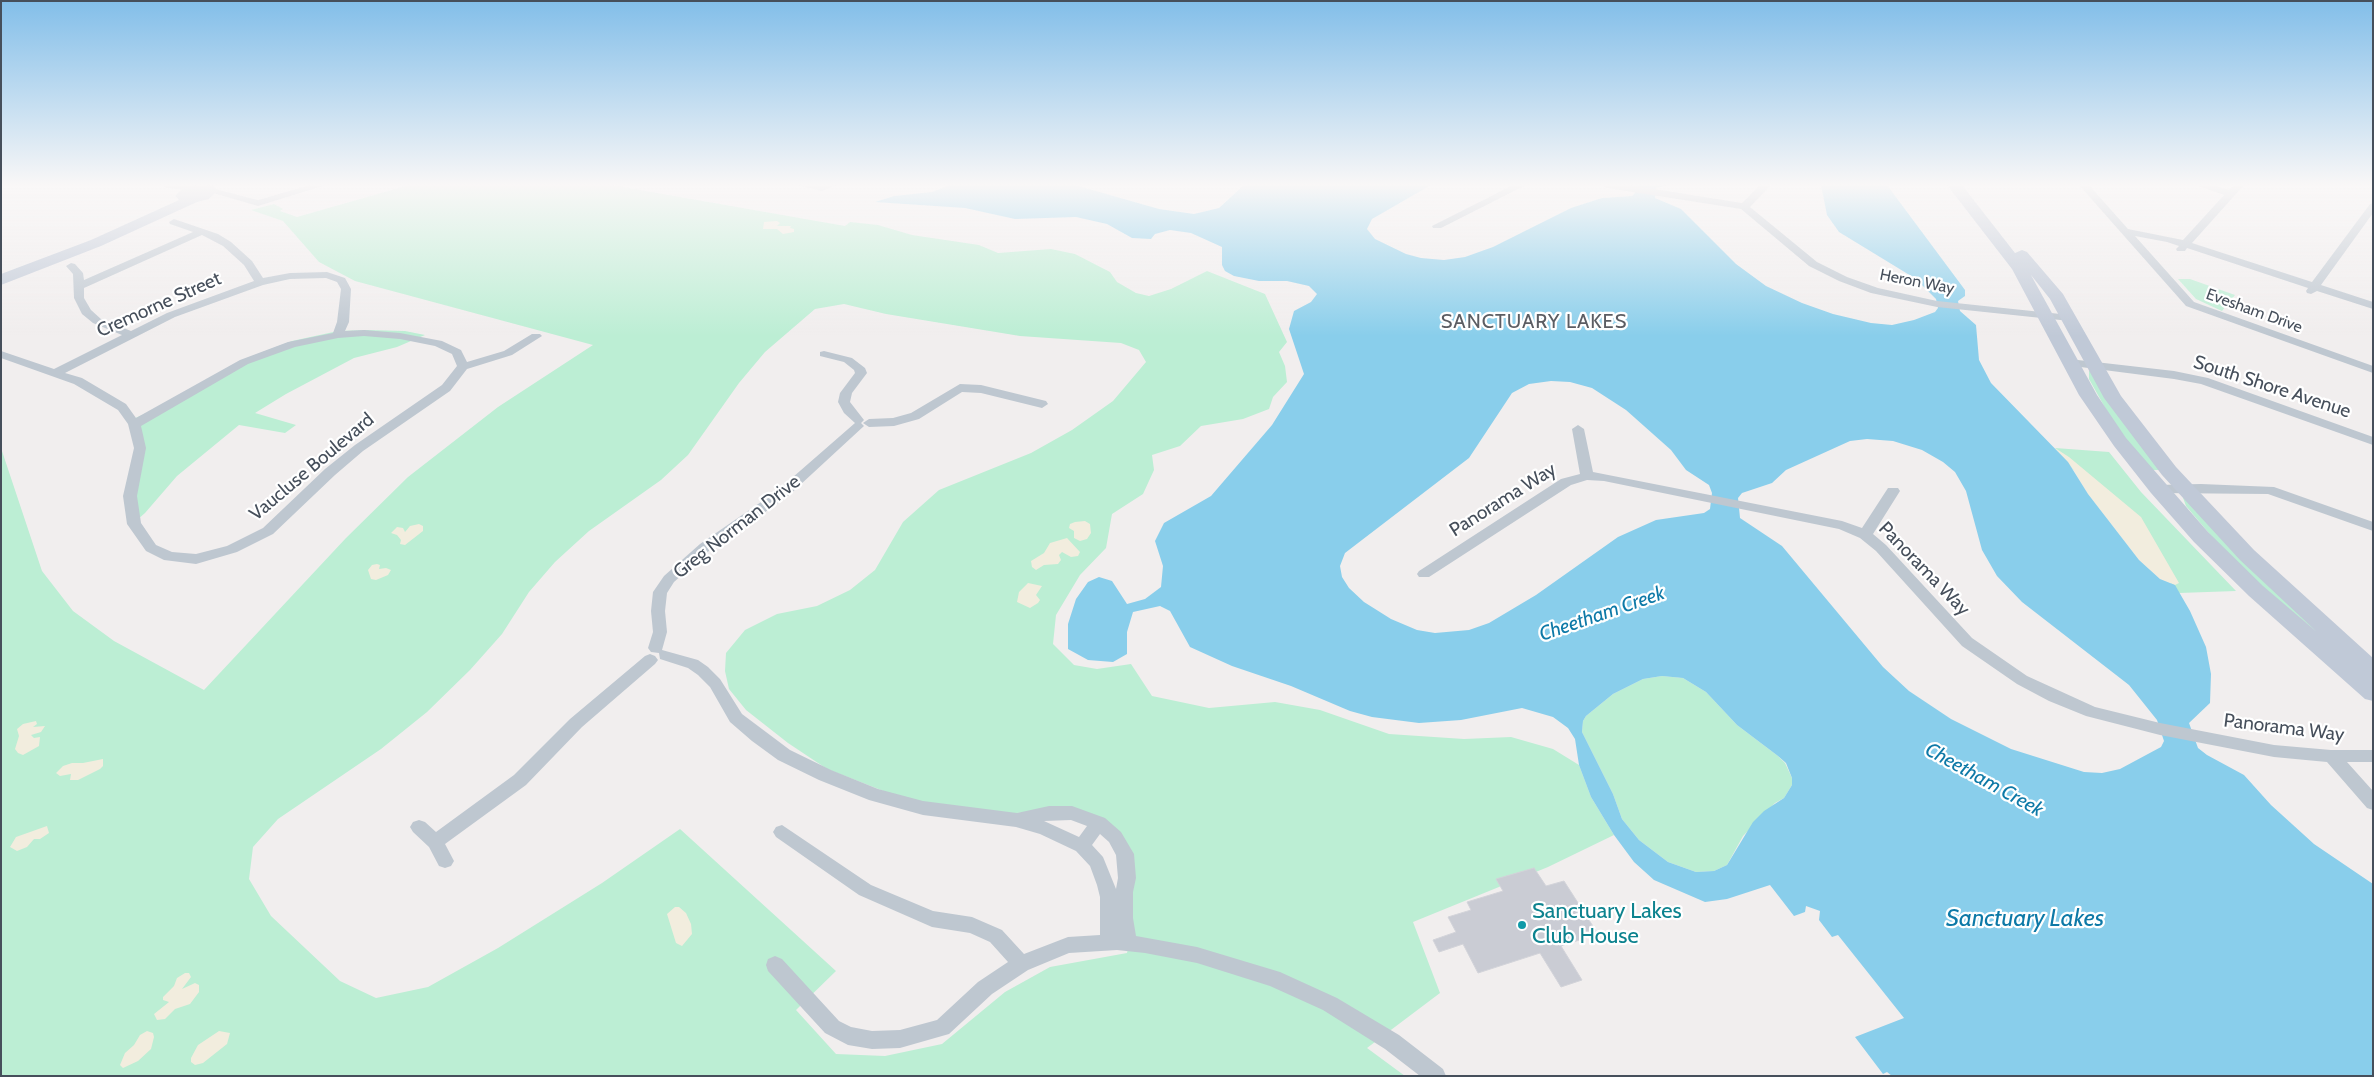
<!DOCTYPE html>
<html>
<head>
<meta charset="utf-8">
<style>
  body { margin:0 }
  #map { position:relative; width:2374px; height:1077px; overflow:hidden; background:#f1eeee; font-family:Cabin,sans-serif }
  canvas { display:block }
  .frame { position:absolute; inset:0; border:2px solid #464f5b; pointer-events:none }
</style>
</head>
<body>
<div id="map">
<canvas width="2374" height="1077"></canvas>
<div class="frame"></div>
</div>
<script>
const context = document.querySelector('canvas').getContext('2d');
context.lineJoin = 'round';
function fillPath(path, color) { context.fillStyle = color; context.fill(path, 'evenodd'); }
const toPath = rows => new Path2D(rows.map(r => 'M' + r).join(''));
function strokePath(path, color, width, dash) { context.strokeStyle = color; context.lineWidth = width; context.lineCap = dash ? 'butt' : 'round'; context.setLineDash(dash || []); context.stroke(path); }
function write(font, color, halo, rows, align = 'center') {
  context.font = font + ' Cabin,sans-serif'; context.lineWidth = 4.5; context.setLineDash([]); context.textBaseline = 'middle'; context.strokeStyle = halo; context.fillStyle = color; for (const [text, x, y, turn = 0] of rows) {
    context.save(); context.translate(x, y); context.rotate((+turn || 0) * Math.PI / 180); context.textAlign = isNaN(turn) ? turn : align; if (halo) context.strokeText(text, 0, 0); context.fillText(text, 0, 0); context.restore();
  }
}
const green = toPath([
  [409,185,612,185,845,226,850,222,878,225,912,235,979,245,998,253,1051,249,1075,254,1110,272,1117,282,1136,293,1149,296,1171,289,1207,271,1265,294,1287,342,1279,352,1285,366,1287,382,1273,397,1269,409,1243,419,1201,426,1180,446,1152,455,1154,470,1143,494,1112,514,1106,548,1080,575,1056,615,1053,644,1074,665,1097,669,1131,664,1152,696,1209,708,1275,702,1320,710,1389,734,1464,739,1511,737,1553,749,1579,765,1591,797,1614,835,1548,867,1413,922,1440,993,1367,1048,1405,1076,1,1076,1,448,42,571,73,611,114,641,204,690,346,538,408,477,498,407,593,345,355,281,319,262,283,221,251,210,274,204,283,209,280,211,297,217],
  [844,304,886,314,1020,336,1121,343,1139,350,1146,362,1113,401,1072,430,1031,453,939,490,903,522,875,570,850,590,817,606,777,614,745,630,726,653,725,671,729,689,746,710,788,743,827,769,886,792,939,806,998,814,1071,810,1131,849,1133,923,1127,953,1050,967,1005,992,942,1044,885,1056,836,1054,796,1010,836,971,680,829,602,883,498,948,428,987,376,998,340,981,271,916,249,879,253,847,278,819,381,749,427,712,470,670,502,634,529,592,555,562,589,531,661,480,688,455,739,383,765,352,815,309],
  [2178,279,2190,279,2235,295,2222,311,2196,299],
  [367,330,405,331,425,335,397,347,354,358,286,394,255,413,296,425,285,433,239,425,177,476,145,513,137,520,130,496,140,448,133,419,170,403,242,360,292,341,338,331],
  [2089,371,2090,371,2161,470,2148,470,2117,429,2089,379],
  [2055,448,2109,452,2141,492,2236,591,2179,593],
  [2182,495,2373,679,2235,564,2186,506],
  [1662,676,1683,678,1706,692,1737,725,1778,756,1785,763,1792,778,1792,785,1784,798,1775,803,1743,836,1727,865,1714,871,1696,872,1668,862,1639,840,1622,819,1613,794,1582,732,1583,721,1586,716,1613,694,1643,679]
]);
const sand = toPath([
  [777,221,780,223,777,226,791,226,790,228,794,229,794,232,783,234,777,229,763,229,764,222],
  [2055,448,2069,457,2141,517,2179,583,2175,585,2160,579,2139,560,2088,494,2073,469],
  [1085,521,1090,524,1091,533,1087,539,1080,541,1074,538,1074,531,1069,528,1070,524,1075,522],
  [419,524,423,526,423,531,405,545,400,544,401,540,397,535,391,533,397,527,403,528,405,532,410,526],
  [1067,538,1080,552,1078,556,1071,557,1062,552,1059,555,1061,560,1058,564,1044,565,1036,570,1032,567,1031,561,1044,553,1050,543],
  [377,564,380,565,379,569,386,568,391,570,388,575,376,580,371,579,368,570,372,565],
  [1028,583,1042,586,1036,595,1040,600,1038,603,1030,608,1017,602,1019,592],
  [36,721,37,724,33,727,45,726,41,732,31,735,34,738,40,737,39,746,23,755,18,753,15,749,19,736,17,729,23,724],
  [103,759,103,766,100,769,78,780,70,780,71,774,60,776,56,773,63,766,72,763,83,763],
  [47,826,49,833,40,839,34,839,27,847,17,851,10,847,16,837],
  [675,907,679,907,686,913,691,924,692,934,682,946,676,943,667,914],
  [185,973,189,973,191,977,182,989,195,983,199,985,199,992,190,1004,175,1009,165,1019,157,1020,154,1014,169,1002,163,1000,163,997,174,986,177,978],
  [147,1031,153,1033,154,1037,151,1049,138,1061,123,1068,120,1065,125,1053,134,1045,140,1035],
  [219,1031,230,1033,227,1044,203,1063,195,1065,191,1062,191,1058,198,1045]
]);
const water = toPath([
  [950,185,1075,185,1159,209,1194,214,1219,208,1244,185,1431,185,1372,219,1367,229,1375,239,1406,254,1421,258,1444,260,1465,257,1493,247,1571,208,1602,198,1632,196,1635,193,1636,185,1668,185,1656,188,1655,198,1681,209,1736,264,1766,286,1802,303,1833,314,1871,323,1892,325,1914,320,1935,312,1938,308,1936,299,1916,279,1839,232,1827,215,1821,185,1887,185,1965,290,1965,296,1958,301,1960,311,1976,325,1979,360,1991,383,2068,462,2088,494,2139,560,2160,579,2175,585,2190,611,2206,647,2211,674,2210,703,2189,723,2198,748,2207,755,2244,775,2271,805,2314,844,2373,884,2373,1076,1892,1076,1887,1072,1883,1074,1855,1037,1904,1018,1838,935,1832,937,1819,920,1820,911,1806,906,1805,912,1794,916,1770,885,1727,899,1705,902,1654,880,1634,862,1614,835,1591,797,1579,765,1575,739,1568,728,1553,717,1522,708,1461,720,1419,723,1372,717,1350,711,1291,686,1232,666,1190,647,1170,611,1160,606,1133,612,1127,632,1127,654,1113,662,1088,660,1068,649,1068,624,1076,599,1088,582,1099,577,1112,581,1127,604,1145,599,1161,587,1163,566,1155,541,1164,523,1211,496,1272,425,1304,374,1289,329,1294,311,1311,302,1317,294,1309,286,1287,281,1259,281,1234,276,1225,271,1222,265,1222,247,1191,233,1170,230,1155,234,1151,239,1132,238,1107,224,1076,217,1015,219,965,208,875,202,894,196,932,192],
  [1551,381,1570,382,1592,388,1626,410,1671,450,1686,470,1709,485,1712,493,1710,509,1704,513,1656,520,1618,537,1536,595,1489,623,1469,630,1435,633,1417,630,1391,619,1364,602,1349,588,1342,577,1340,566,1345,553,1469,458,1512,393,1529,384],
  [1867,439,1893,441,1922,450,1943,462,1955,472,1966,491,1982,550,1997,576,2022,602,2129,685,2157,720,2164,741,2161,747,2120,769,2102,773,2084,772,2011,749,1951,719,1909,691,1883,667,1782,546,1740,518,1738,498,1742,493,1772,483,1786,470,1850,441],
  [1662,676,1683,678,1706,692,1737,725,1778,756,1786,763,1792,778,1792,785,1784,798,1764,811,1753,822,1727,865,1714,871,1696,872,1668,862,1639,840,1622,819,1613,794,1582,732,1583,721,1586,716,1613,694,1643,679]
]);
const building = toPath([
  [1534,868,1546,886,1564,881,1598,934,1561,946,1582,980,1561,987,1540,953,1478,973,1463,944,1439,952,1433,940,1456,932,1448,917,1471,910,1467,902,1503,891,1496,879,1534,868]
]);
const street = toPath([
  [162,185,195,185,199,188,194,191,167,188,162,185],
  [310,185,326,185,258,206,206,191,211,188,258,200,310,185],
  [797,185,837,185,822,191,797,185],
  [1513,185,1526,185,1441,228,1433,228,1432,226,1513,185],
  [1602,185,1629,185,1742,203,1760,185,1771,185,1750,207,1817,262,1847,277,1878,288,1937,301,2070,315,2076,318,2070,321,1937,307,1871,293,1839,281,1809,266,1741,209,1607,188,1602,185],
  [2079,185,2089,185,2128,229,2183,240,2224,195,2196,185,2212,185,2229,190,2234,185,2244,185,2192,243,2312,282,2370,204,2373,203,2373,213,2321,285,2373,302,2373,309,2317,291,2311,294,2307,293,2306,291,2308,288,2187,248,2185,251,2177,251,2176,249,2179,246,2167,242,2135,236,2194,302,2373,366,2373,373,2186,306,2079,185],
  [174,219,218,234,231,242,252,261,263,278,290,273,327,272,345,278,351,289,349,322,345,331,364,330,400,333,442,341,461,350,467,362,504,351,532,334,540,334,542,336,512,355,467,369,450,391,363,451,335,475,273,534,237,552,196,564,164,560,146,551,127,524,123,496,134,448,128,424,118,410,74,384,1,358,1,351,54,369,122,335,93,323,82,314,74,298,73,274,66,266,71,263,75,264,83,273,84,280,193,232,170,224,169,222,174,219],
  [202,235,223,246,244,265,254,281,167,313,131,331,101,319,91,310,84,298,84,288,202,235],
  [326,278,337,282,341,289,337,322,333,333,288,342,240,360,136,418,126,404,82,378,65,373,175,317,263,285,290,279,326,278],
  [364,336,400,339,435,346,452,354,457,366,442,385,355,445,325,469,263,528,227,546,196,554,172,552,156,545,141,523,137,496,146,448,141,426,248,364,295,347,338,338,364,336],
  [824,351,852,358,865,368,867,373,852,393,850,402,864,420,861,423,864,426,787,497,710,550,674,582,667,593,665,611,667,632,662,650,698,660,708,667,720,679,742,714,790,750,831,770,878,789,923,801,1017,813,1049,806,1072,806,1105,818,1121,832,1134,854,1136,878,1133,892,1133,918,1136,936,1197,947,1280,972,1337,998,1399,1035,1443,1069,1446,1076,1420,1076,1385,1049,1323,1010,1270,986,1197,963,1145,953,1117,950,1069,953,1028,970,992,994,949,1034,900,1048,872,1049,848,1045,825,1033,768,971,766,965,768,959,775,956,782,959,839,1021,851,1027,872,1031,900,1030,937,1020,978,982,1008,962,990,942,970,933,932,927,859,895,776,837,773,832,776,827,782,825,871,885,933,911,972,917,1002,930,1024,954,1068,937,1100,935,1100,897,1097,885,1090,866,1076,851,1040,834,1016,827,923,815,869,800,819,780,778,760,752,741,730,722,710,687,698,675,688,668,660,659,659,653,651,652,648,648,653,632,651,611,653,592,664,576,700,544,777,491,855,423,844,413,838,402,840,393,855,373,854,370,844,362,820,356,820,352,824,351],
  [1071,820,1087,826,1079,837,1044,821,1071,820],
  [1100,834,1109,842,1116,855,1118,878,1116,889,1103,857,1092,845,1100,834],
  [2069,359,2174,371,2208,378,2373,437,2373,445,2201,384,2174,379,2065,365,2063,363,2069,359],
  [960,384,981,385,1046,401,1048,404,1042,408,981,393,962,392,919,419,894,426,869,427,863,423,869,419,893,418,911,413,960,384],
  [1578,425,1584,429,1593,472,1842,521,1862,528,1888,488,1898,488,1900,491,1873,534,1886,545,1972,638,2027,676,2095,707,2160,723,2274,745,2331,750,2373,750,2373,762,2347,762,2373,791,2373,810,2367,808,2327,762,2274,757,2160,735,2086,716,2049,701,2017,684,1962,646,1876,551,1860,538,1839,529,1604,481,1587,480,1571,485,1429,577,1419,577,1417,574,1419,571,1561,479,1580,474,1572,429,1578,425],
  [2201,484,2274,487,2373,522,2373,531,2268,494,2158,493,2151,489,2158,485,2201,484],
  [650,654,655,656,658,660,655,664,582,727,526,785,445,844,454,861,451,866,445,868,439,866,429,847,413,832,410,827,413,822,419,820,425,822,436,832,514,775,570,719,645,656,650,654]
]);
const secondary = toPath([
  [212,185,218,190,209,199,197,202,101,246,1,285,1,274,91,240,179,200,175,196,184,187,212,185],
  [1947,185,1962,185,2015,253,2022,250,2027,252,2063,294,2121,396,2176,467,2254,550,2373,658,2373,701,2365,699,2249,596,2194,542,2151,493,2114,446,2079,395,2012,269,1947,185],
  [2031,275,2050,299,2104,398,2162,475,2240,560,2317,632,2263,586,2208,532,2126,438,2097,395,2031,275]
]);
const markers = [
  [1522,925,5,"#0f9aa8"]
];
const farStreetnames = [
  ["Heron Way",1917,282,11],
  ["Evesham Drive",2254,311,20]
];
const streetNames = [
  ["Cremorne Street",159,305,-24],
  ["South Shore Avenue",2272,387,18],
  ["Vaucluse Boulevard",312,467,-40],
  ["Panorama Way",1503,500,-32],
  ["Greg Norman Drive",737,527,-38],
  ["Panorama Way",1924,569,46],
  ["Panorama Way",2284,728,7]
];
const neighbourhoodNames = [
  ["SANCTUARY LAKES",1534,322]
];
const waterNames = [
  ["Cheetham Creek",1602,614,-19],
  ["Cheetham Creek",1984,780,29]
];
const nearCulturenames = [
  ["Sanctuary Lakes",1532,912],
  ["Club House",1532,937]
];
const nearWaternames = [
  ["Sanctuary Lakes",2025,919]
];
fillPath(green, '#bceed4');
fillPath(sand, '#f2edde');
fillPath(water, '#89ceeb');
fillPath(building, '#caccd4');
strokePath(building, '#d2d3d9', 1);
fillPath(street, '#bec7d0');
fillPath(secondary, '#c0c9d7');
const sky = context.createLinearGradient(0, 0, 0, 336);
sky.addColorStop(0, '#82bee9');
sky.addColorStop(0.55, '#f9f7f7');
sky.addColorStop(1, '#f9f7f700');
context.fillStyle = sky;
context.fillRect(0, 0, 2374, 336);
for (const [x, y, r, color] of markers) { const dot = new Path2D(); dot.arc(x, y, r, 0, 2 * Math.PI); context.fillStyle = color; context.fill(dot); strokePath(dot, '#fff', 2); }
write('16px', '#464f5b', '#fff', farStreetnames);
write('19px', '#464f5b', '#fff', streetNames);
context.letterSpacing = '1px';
write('20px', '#5b5d63', '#fff', neighbourhoodNames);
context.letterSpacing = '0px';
write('italic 20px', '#0d79a7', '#fff', waterNames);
write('22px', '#0d838f', '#fff', nearCulturenames, 'left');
write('italic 24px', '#0d79a7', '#fff', nearWaternames);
</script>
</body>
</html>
